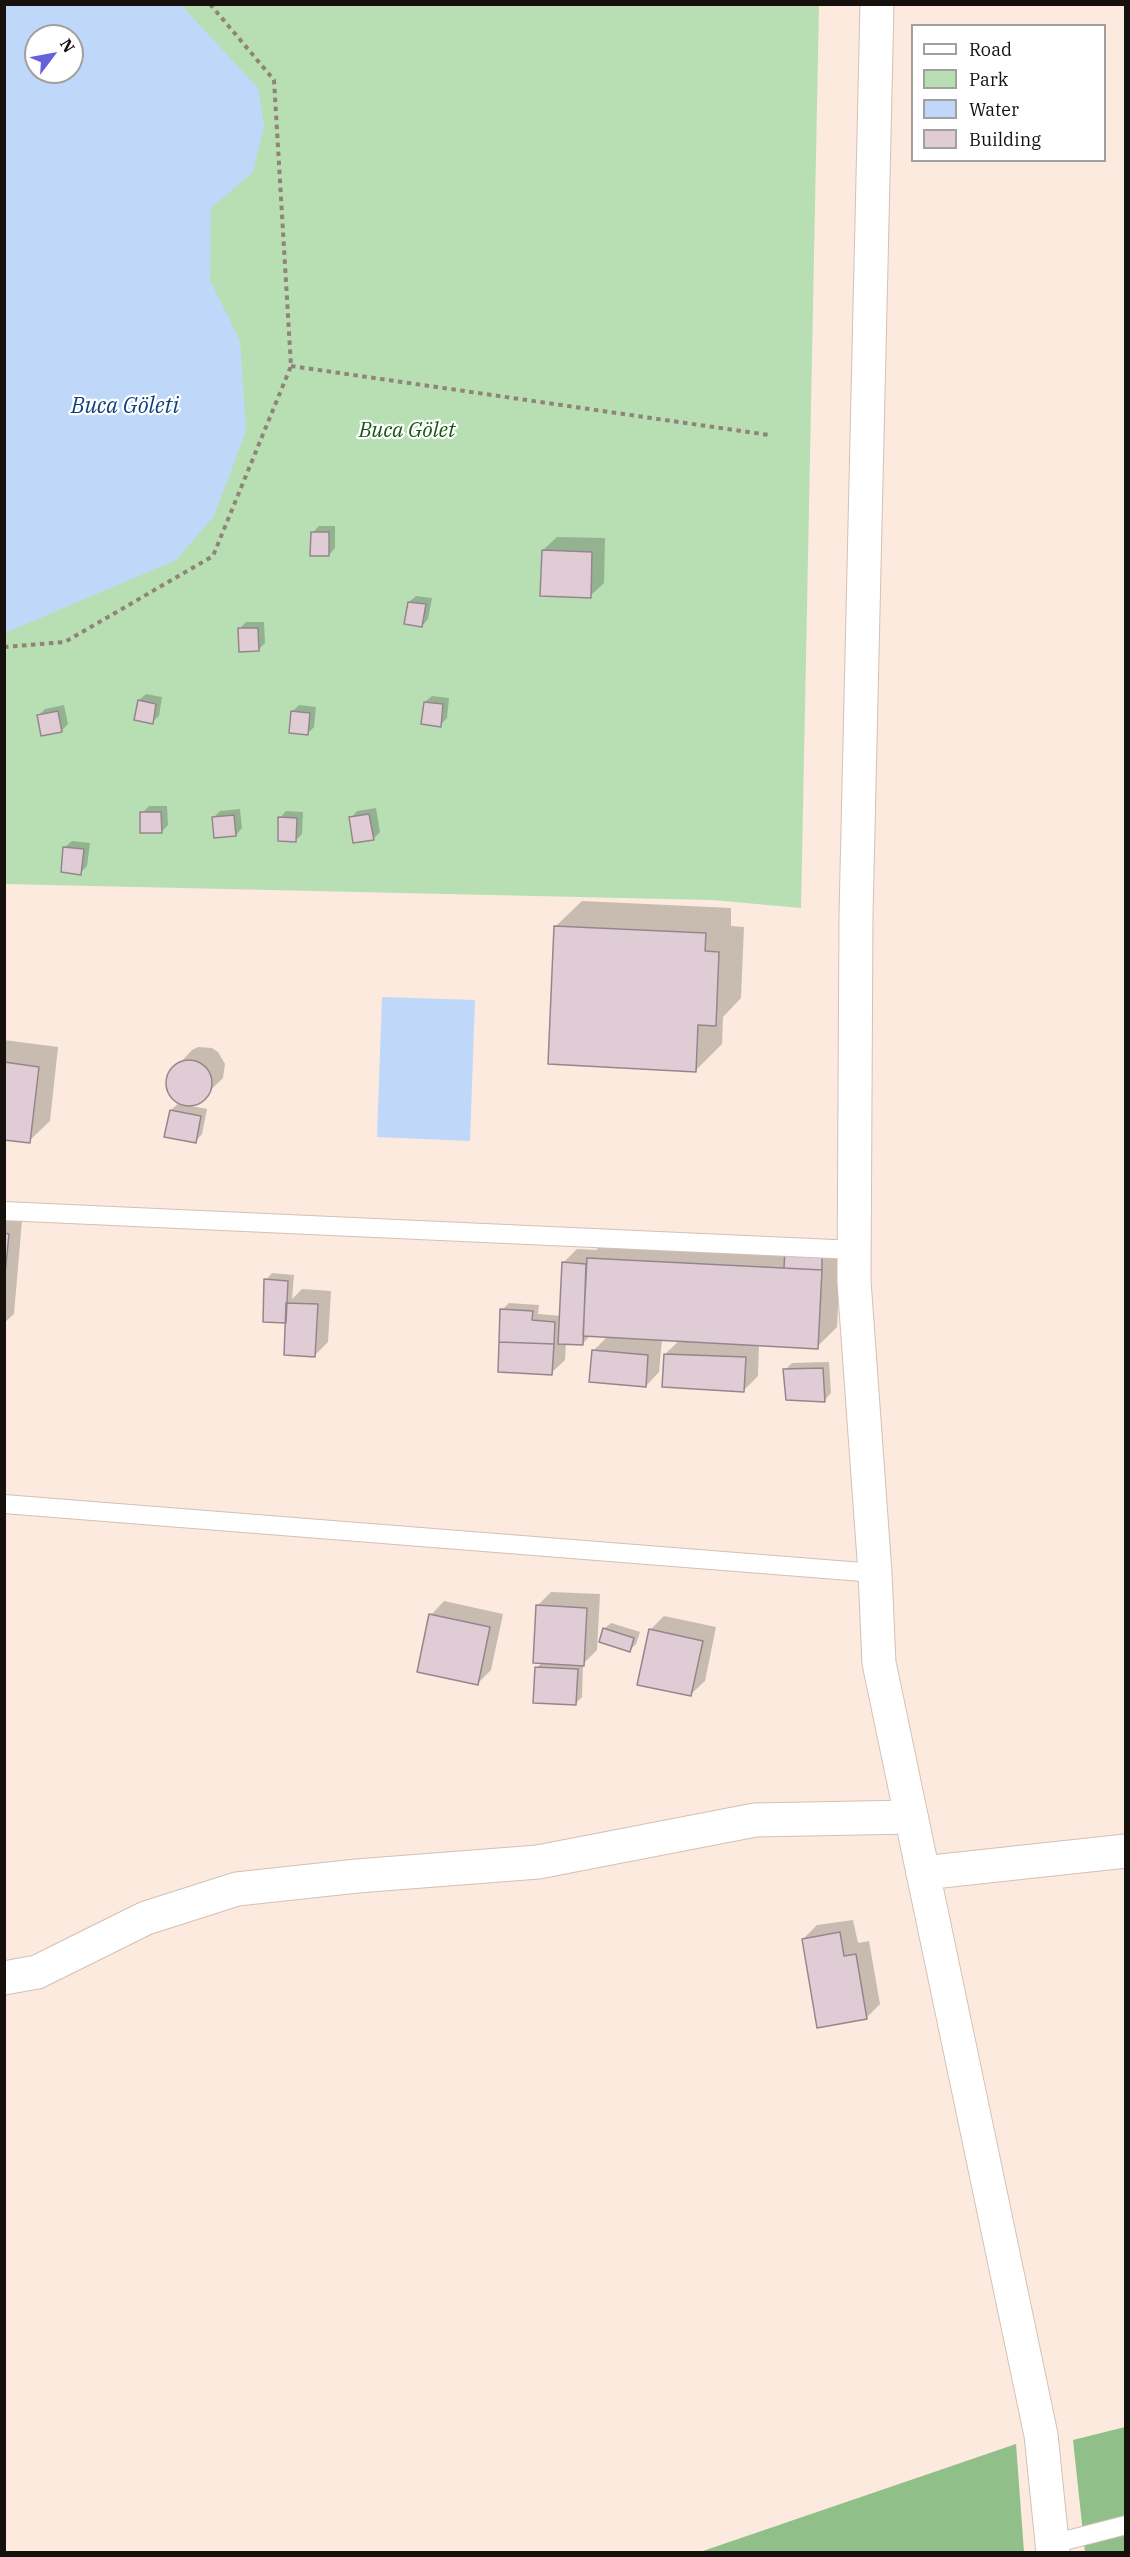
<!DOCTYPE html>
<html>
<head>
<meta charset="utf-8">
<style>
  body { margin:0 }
  #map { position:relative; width:1130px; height:2557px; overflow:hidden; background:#fbeadd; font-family:"IBM Plex Serif",serif }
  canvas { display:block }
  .frame { position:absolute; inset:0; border:6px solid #16110c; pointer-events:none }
  .legend { position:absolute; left:911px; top:24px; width:195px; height:138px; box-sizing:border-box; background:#fff; border:2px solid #a2a09e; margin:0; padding:8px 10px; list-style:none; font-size:18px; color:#16110c }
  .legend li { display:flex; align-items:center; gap:12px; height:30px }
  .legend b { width:30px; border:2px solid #a2a09e }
  .north { position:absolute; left:24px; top:24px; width:60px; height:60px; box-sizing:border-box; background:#fff; border:2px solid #a2a09e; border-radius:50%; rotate:58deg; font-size:16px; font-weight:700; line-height:24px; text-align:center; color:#16110c }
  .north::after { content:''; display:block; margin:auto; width:21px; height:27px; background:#6561da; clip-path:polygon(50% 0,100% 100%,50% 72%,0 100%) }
</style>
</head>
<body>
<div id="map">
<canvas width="1130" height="2557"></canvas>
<div class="frame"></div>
<ul class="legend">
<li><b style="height:8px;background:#fff"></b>Road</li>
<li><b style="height:16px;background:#b8dfb4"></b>Park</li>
<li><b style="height:16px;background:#bfd8f9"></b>Water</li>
<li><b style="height:16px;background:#e0ccd5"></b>Building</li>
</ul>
<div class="north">N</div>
</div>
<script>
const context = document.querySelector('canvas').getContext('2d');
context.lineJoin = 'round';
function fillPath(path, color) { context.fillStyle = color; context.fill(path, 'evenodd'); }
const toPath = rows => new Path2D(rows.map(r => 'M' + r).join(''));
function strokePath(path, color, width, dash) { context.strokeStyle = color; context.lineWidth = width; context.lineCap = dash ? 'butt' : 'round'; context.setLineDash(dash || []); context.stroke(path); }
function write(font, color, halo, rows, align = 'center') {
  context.font = font + ' "IBM Plex Serif",serif'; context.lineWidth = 4.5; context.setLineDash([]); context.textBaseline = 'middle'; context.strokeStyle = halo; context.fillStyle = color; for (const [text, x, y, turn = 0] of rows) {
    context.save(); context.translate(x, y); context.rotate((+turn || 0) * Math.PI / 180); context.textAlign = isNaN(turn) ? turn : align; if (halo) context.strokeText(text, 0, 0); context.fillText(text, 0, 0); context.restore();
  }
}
const green = toPath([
  [5,5,819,5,801,908,712,900,5,884],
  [36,36,72,36,72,72,36,72]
]);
const forest = toPath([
  [1125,2427,1125,2552,1085,2552,1073,2440],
  [1016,2444,1024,2552,700,2552]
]);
const water = toPath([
  [5,4,181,5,258,88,264,126,253,172,211,208,210,280,240,341,246,431,214,516,176,560,5,633],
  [36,36,72,36,72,72,36,72],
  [382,997,475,1000,470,1141,377,1137]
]);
const shadow = toPath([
  [319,526,335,526,335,548,329,555,312,533],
  [557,537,605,538,604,583,590,596,543,550],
  [416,596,432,598,428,619,422,626,409,602],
  [246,622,264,622,265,643,259,649,239,629],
  [146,694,162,697,159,716,152,722,136,719,139,700],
  [432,696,449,698,447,718,440,725,425,702],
  [64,705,68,724,62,730,42,734,39,715,45,709],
  [299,705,316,707,314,727,308,733,292,712],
  [149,806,167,806,168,825,161,832,142,813],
  [376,808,380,832,373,839,351,818,357,811],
  [240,809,242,828,236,835,214,817,220,811],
  [286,811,303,812,302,834,296,840,280,818],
  [72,841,90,843,87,866,80,873,65,847],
  [582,901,731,908,731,926,744,927,741,998,723,1017,722,1044,696,1070,556,926],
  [4,1040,58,1047,50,1121,29,1141,4,1138],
  [198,1047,212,1048,218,1052,225,1064,223,1078,198,1102,186,1105,207,1109,202,1134,196,1141,171,1110,180,1102,169,1090,169,1075,192,1050],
  [4,1219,22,1220,14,1314,4,1323],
  [609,1238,841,1250,837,1327,817,1347,759,1344,758,1376,744,1390,665,1354,680,1340,662,1339,659,1372,646,1386,593,1351,608,1336,591,1335,582,1344,566,1343,565,1360,551,1373,502,1310,509,1303,539,1305,538,1314,561,1316,563,1263,577,1249,596,1250],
  [272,1273,294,1275,292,1299,302,1289,331,1291,328,1342,315,1355,287,1322,266,1280],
  [829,1362,831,1393,825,1400,785,1370,792,1363],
  [551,1592,600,1594,597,1650,583,1664,582,1697,575,1704,537,1668,542,1662,537,1606],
  [444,1601,503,1614,491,1670,477,1684,431,1615],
  [664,1616,716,1627,705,1681,691,1694,650,1630],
  [611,1623,640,1632,636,1644,630,1650,604,1629],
  [853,1920,858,1943,869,1941,880,2004,866,2018,803,1939,817,1925]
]);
const building = toPath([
  [311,532,329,532,329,556,310,556,311,532],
  [542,550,592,552,591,598,540,596,542,550],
  [408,602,426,604,422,627,404,624,408,602],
  [238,628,258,628,259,651,239,652,238,628],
  [138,700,156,704,153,724,134,720,138,700],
  [424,702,443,704,441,727,421,724,424,702],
  [58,711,62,732,41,736,37,715,58,711],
  [291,711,310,713,308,735,289,733,291,711],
  [140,812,161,812,162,833,140,833,140,812],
  [369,814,374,840,353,843,349,817,369,814],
  [234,815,236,836,214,838,212,817,234,815],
  [278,817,297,818,296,842,278,841,278,817],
  [63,847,84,849,81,875,61,872,63,847],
  [554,926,706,933,705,951,719,952,716,1026,698,1025,696,1072,548,1064,554,926],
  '166 1083a23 23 0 1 1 46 0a23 23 0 1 1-46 0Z',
  [4,1062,39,1067,30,1143,4,1140,4,1062],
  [170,1110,201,1116,196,1143,164,1137,170,1110],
  [4,1233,9,1234,4,1285,4,1233],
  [785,1249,822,1251,822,1270,784,1268,785,1249],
  [587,1258,822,1270,818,1349,583,1336,587,1258],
  [562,1262,586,1264,583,1345,558,1344,562,1262],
  [264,1279,288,1281,286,1323,263,1322,264,1279],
  [286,1303,318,1304,315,1357,284,1355,286,1303],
  [500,1309,533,1311,532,1320,555,1322,554,1344,499,1342,500,1309],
  [499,1342,554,1344,552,1375,498,1372,499,1342],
  [592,1350,648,1355,646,1387,589,1382,592,1350],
  [664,1354,746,1357,744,1392,662,1387,664,1354],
  [823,1368,825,1402,786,1400,783,1369,823,1368],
  [536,1605,587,1608,584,1666,533,1663,536,1605],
  [429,1614,490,1627,478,1685,417,1672,429,1614],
  [603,1628,634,1638,630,1652,599,1642,603,1628],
  [649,1629,703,1641,691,1696,637,1685,649,1629],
  [535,1667,578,1669,576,1705,533,1703,535,1667],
  [840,1932,844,1956,856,1954,867,2019,817,2028,802,1939,840,1932]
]);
const path = toPath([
  [291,366,769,435],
  [4,647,65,642,213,556,291,366,274,80,210,4]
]);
const lane = toPath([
  [4,1211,855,1250],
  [4,1504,875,1573],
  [1052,2544,1126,2525]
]);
const street = toPath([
  [923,1873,1126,1851],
  [4,1978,37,1972,146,1918,237,1889,357,1876,538,1862,755,1820,911,1817]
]);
const secondary = toPath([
  [877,4,856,915,854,1281,875,1573,879,1663,1041,2435,1053,2552]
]);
const parkNames = [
  ["Buca Gölet",407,431]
];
const waterNames = [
  ["Buca Göleti",125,407]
];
fillPath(green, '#b8dfb4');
fillPath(forest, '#90bf8a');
fillPath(water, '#bfd8f9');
fillPath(shadow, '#0003');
fillPath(building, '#e0ccd5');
strokePath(building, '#97858e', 1.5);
strokePath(lane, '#d2c1b5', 20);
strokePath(street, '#d2c1b5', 35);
strokePath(secondary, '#d2c1b5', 35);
strokePath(path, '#8f837a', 4, [4.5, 4.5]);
strokePath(lane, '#fff', 18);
strokePath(street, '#fff', 33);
strokePath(secondary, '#fff', 33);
write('italic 21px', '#175712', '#fff', parkNames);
write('italic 22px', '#0d407f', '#fff', waterNames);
</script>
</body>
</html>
